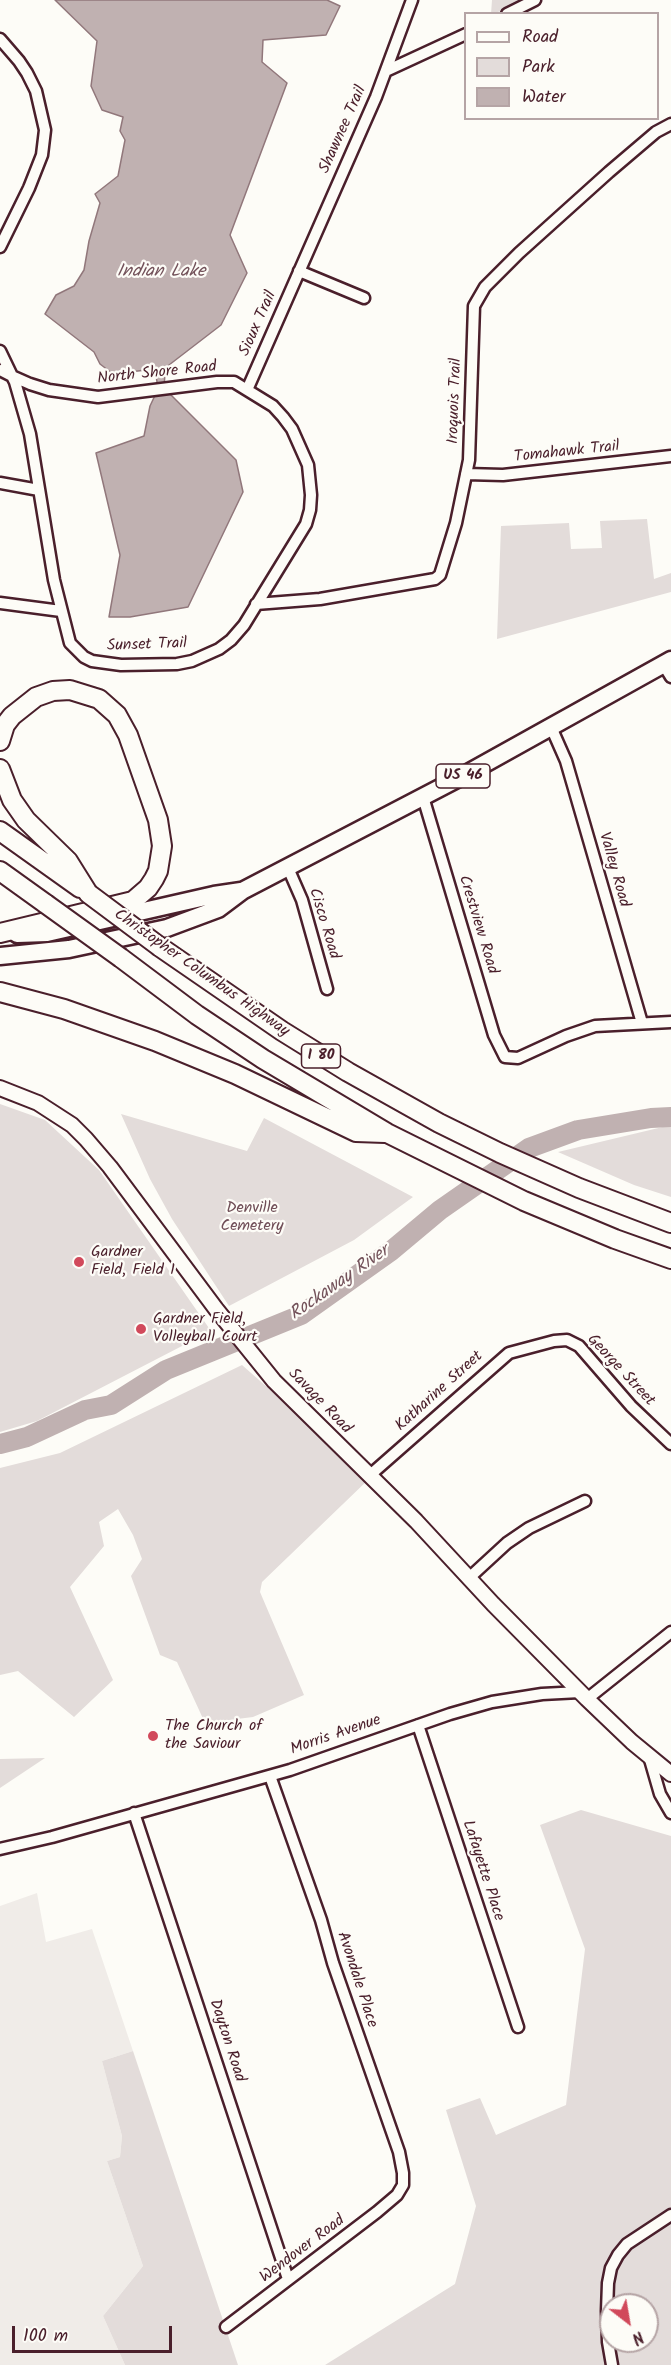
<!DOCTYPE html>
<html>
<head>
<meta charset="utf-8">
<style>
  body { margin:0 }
  #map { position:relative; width:671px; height:2365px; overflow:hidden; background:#fdfcf7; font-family:Kalam,sans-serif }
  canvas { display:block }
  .legend { position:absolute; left:464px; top:12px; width:195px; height:108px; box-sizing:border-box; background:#fdfcf7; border:2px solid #b5a4a5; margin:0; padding:8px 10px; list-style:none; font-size:18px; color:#4a1f2b }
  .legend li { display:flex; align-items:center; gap:12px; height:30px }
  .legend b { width:30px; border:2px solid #b5a4a5 }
  .north { position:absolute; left:599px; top:2293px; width:60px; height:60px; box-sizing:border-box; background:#fdfcf7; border:2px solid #b5a4a5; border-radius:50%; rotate:149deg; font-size:16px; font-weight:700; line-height:24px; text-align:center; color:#4a1f2b }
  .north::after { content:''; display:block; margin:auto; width:21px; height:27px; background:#d1495b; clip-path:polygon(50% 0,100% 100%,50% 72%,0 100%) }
  .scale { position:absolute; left:12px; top:2326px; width:160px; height:27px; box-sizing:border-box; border:3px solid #4a1f2b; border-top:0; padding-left:8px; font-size:18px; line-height:21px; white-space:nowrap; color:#4a1f2b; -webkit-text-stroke:4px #fdfcf7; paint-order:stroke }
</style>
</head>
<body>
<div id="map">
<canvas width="671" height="2365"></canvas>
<ul class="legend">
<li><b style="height:8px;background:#fdfcf7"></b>Road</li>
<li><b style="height:16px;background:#e3dcda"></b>Park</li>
<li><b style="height:16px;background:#c0b1b1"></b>Water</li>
</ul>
<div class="north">N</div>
<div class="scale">100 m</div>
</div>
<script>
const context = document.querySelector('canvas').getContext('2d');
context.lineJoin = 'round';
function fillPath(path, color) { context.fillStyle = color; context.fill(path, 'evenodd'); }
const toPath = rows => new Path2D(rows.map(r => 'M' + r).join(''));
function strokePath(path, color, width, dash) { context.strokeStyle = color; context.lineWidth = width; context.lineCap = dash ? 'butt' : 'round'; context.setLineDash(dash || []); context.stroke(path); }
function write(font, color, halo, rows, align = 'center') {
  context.font = font + ' Kalam,sans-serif'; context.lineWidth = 4.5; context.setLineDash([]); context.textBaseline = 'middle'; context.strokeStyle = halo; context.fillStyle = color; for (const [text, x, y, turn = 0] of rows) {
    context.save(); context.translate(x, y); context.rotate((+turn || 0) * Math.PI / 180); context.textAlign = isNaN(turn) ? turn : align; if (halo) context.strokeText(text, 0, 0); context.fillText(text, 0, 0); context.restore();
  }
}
const built = toPath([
  [37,1893,46,1942,92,1929,133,2051,102,2061,122,2136,120,2157,107,2161,143,2266,103,2316,125,2365,0,2365,0,1906]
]);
const green = toPath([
  [492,0,523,0,496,13,491,14],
  [647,519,654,579,671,573,671,592,497,639,501,526,569,523,571,549,602,548,600,521],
  [0,1104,45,1120,99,1170,211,1331,37,1421,0,1432],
  [121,1114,247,1151,264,1118,413,1197,354,1240,229,1306,172,1219,150,1179],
  [671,1125,671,1197,634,1185,558,1152],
  [242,1365,370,1478,262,1582,260,1592,304,1695,253,1717,205,1723,177,1662,160,1655,131,1576,142,1559,133,1535,118,1509,99,1522,104,1546,70,1587,113,1680,74,1717,18,1671,0,1675,0,1468,60,1453],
  [45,1758,0,1788,0,1759],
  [581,1810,671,1836,671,2365,325,2365,455,2284,476,2206,446,2110,480,2098,496,2135,566,2105,585,1949,540,1825],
  [611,2305,647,2305,647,2341,611,2341],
  [133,2051,238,2365,125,2365,103,2316,143,2266,107,2161,120,2157,122,2136,102,2061]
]);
const water = toPath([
  [55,0,327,0,340,6,326,35,263,40,262,62,287,83,230,235,247,273,221,325,169,365,165,373,164,388,236,460,243,492,188,607,130,617,109,617,120,555,96,453,144,436,150,406,158,389,156,375,146,370,113,374,100,364,94,352,45,314,56,295,74,286,84,270,89,241,100,203,95,194,118,176,125,140,120,131,123,117,102,110,91,86,97,41,55,0]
]);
const river = toPath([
  [0,1444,27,1437,85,1410,111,1405,166,1370,301,1315,391,1251,440,1210,529,1148,578,1130,651,1118,671,1117]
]);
const street = toPath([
  [507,14,535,0],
  [0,39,19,61,27,73,36,91,45,130,42,155,29,188,0,247],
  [386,71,466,34],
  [299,271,364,298],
  [0,351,12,376,15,382,30,434,54,580,70,643,84,657,92,661,121,665,177,664,192,661,219,649,231,640,244,625,306,524,310,510,311,495,308,465,292,429,283,417,273,406,234,382,217,382,98,397,49,390,30,384,12,376,0,370],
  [247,390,376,97,412,0],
  [466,474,503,475,671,456],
  [0,483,39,490],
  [0,603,61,611],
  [256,604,320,599,435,579,440,575,456,523,469,460,474,306,485,287,519,253,609,172,656,132,671,124],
  [663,664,671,677],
  [551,727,566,761,642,1023],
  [423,797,494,1035,505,1057,518,1058,566,1036,595,1026,671,1022],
  [288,868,302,900,327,989],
  [369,1476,509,1353,554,1341,567,1340,579,1346,631,1406,671,1444],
  [469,1578,507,1543,529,1528,585,1501],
  [587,1699,671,1632],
  [418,1725,518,2027],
  [649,1756,660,1794,671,1813],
  [134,1813,288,2279],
  [0,1849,52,1837,290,1770,450,1714,492,1702,542,1694,580,1692],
  [226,2327,377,2212,397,2195,403,2185,403,2173,399,2152,333,1963,321,1920,270,1776],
  [612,2365,608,2342,607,2311,608,2283,611,2268,618,2255,627,2244,671,2215]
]);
const secondary = toPath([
  [0,1088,38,1103,72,1125,86,1139,110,1167,216,1309,274,1381,416,1521,493,1604,587,1699,632,1742,671,1774]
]);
const primary = toPath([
  [17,934,47,933,214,895,241,891],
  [0,956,69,949,167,928,218,909,242,891,459,778,671,660]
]);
const highway = toPath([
  [0,741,5,725,12,716,36,697,53,691,70,690,99,699,117,715,128,735,158,820,162,846,158,871,154,879,148,888,133,901,0,933],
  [0,769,12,800,26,820,68,861,88,893],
  [0,831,80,888],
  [0,871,46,904],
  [160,947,282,1031,348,1072,439,1123,500,1153,579,1188,671,1223],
  [121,958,197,1015,263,1059,387,1133,524,1201,615,1239,671,1259],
  [0,992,64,1009,155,1041,235,1074,356,1132,385,1133]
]);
const highwayBridge = toPath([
  [89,894,160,947],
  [46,904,121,958]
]);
const markers = [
  [79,1262,6,"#d1495b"],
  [141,1329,6,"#d1495b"],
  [153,1736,6,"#d1495b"]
];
const shields = [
  [463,776,54],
  [321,1056,39]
];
const shieldNames = [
  ["US 46",463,776],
  ["I 80",321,1056]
];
const streetNames = [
  ["Shawnee Trail",344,130,-66],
  ["Sioux Trail",259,324,-66],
  ["North Shore Road",157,374,-6],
  ["Iroquois Trail",456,401,-88],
  ["Tomahawk Trail",567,453,-6],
  ["Sunset Trail",147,646,-2],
  ["Valley Road",613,870,74],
  ["Cisco Road",323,924,73],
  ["Crestview Road",477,925,73],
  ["Christopher Columbus Highway",201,974,35],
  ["George Street",620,1371,47],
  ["Katharine Street",440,1392,-42],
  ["Savage Road",319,1402,46],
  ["Morris Avenue",336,1736,-19],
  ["Lafayette Place",482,1871,72],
  ["Avondale Place",356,1980,72],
  ["Dayton Road",226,2041,72],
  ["Wendover Road",303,2250,-37]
];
const parkNames = [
  ["Denville",252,1209],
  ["Cemetery",252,1227]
];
const poiNames = [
  ["Gardner",91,1253],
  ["Field, Field 1",91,1271],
  ["Gardner Field,",153,1320],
  ["Volleyball Court",153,1338],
  ["The Church of",165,1727],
  ["the Saviour",165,1745]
];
const waterNames = [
  ["Indian Lake",161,273],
  ["Rockaway River",340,1284,-35]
];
fillPath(built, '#f0ece8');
fillPath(green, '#e3dcda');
fillPath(water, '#c0b1b1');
strokePath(water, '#91777b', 1.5);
strokePath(river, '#c0b1b1', 20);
strokePath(street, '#4a1f2b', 15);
strokePath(secondary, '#4a1f2b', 18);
strokePath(primary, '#4a1f2b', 21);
strokePath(highway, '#4a1f2b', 22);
strokePath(street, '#fdfcf7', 10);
strokePath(secondary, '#fdfcf7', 14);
strokePath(primary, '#fdfcf7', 16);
strokePath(highway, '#fdfcf7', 18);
strokePath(highwayBridge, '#4a1f2b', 22, []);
strokePath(highwayBridge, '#fdfcf7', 18);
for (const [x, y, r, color] of markers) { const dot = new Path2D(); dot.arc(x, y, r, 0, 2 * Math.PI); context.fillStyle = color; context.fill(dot); strokePath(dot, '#fdfcf7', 2); }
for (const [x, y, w] of shields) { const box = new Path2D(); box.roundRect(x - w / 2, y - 12, w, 24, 4.5); context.fillStyle = '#fdfcf7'; context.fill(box); strokePath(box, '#4a1f2b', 1.5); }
write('bold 15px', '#4a1f2b', null, shieldNames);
write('16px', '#4a1f2b', '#fdfcf7', streetNames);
write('16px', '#704e57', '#fdfcf7', parkNames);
write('16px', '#4a1f2b', '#fdfcf7', poiNames, 'left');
write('italic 18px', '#73525a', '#fdfcf7', waterNames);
</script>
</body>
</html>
